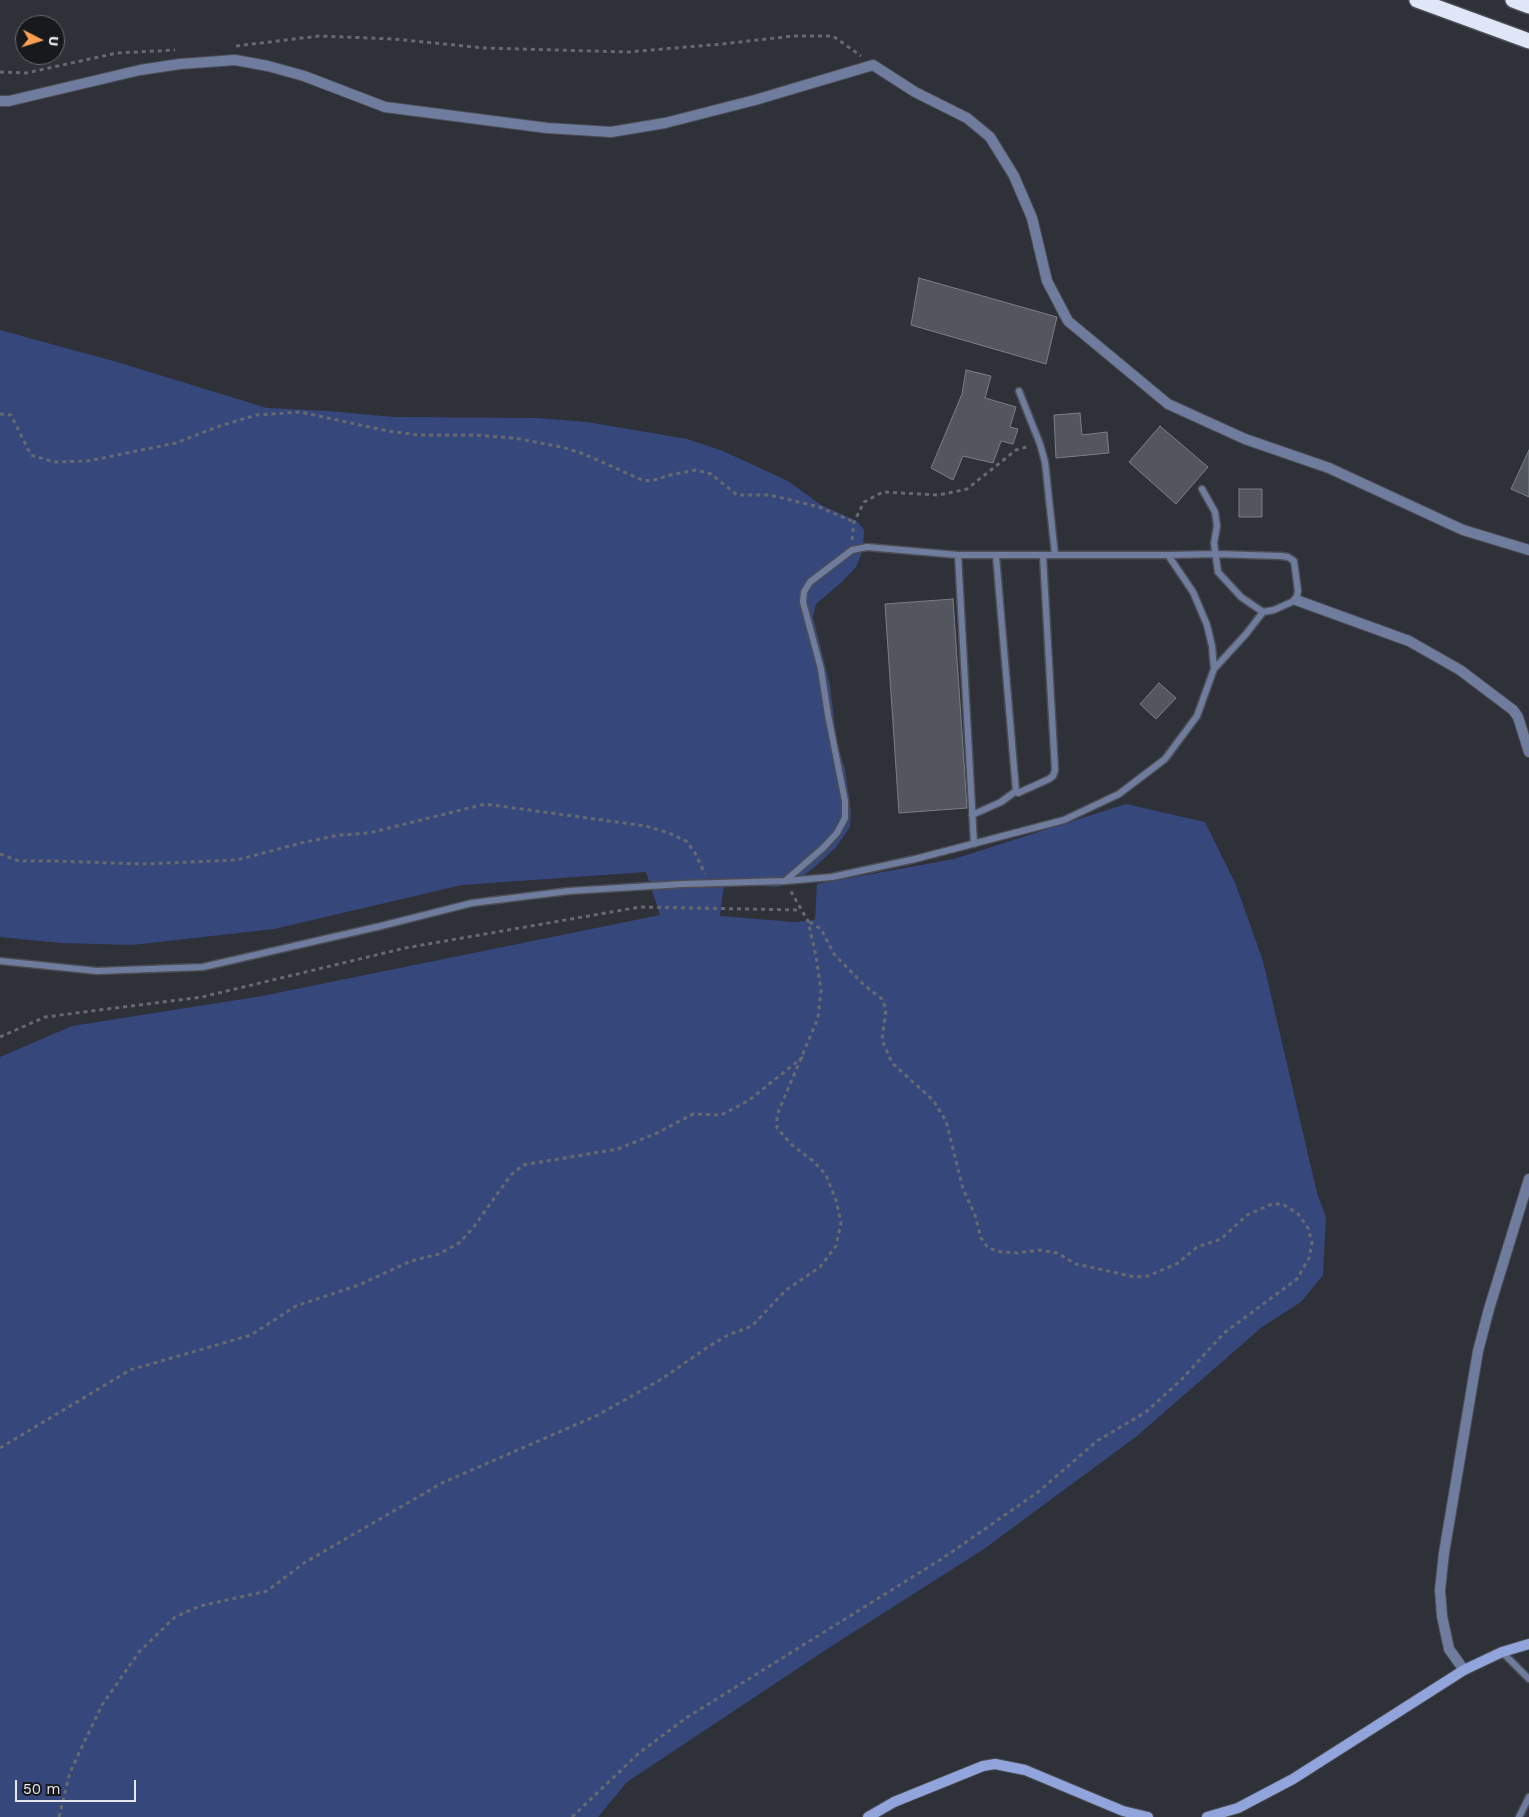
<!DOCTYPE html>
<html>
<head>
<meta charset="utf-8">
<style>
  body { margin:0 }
  #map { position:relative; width:1529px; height:1817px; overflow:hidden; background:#2e3138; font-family:"Work Sans",sans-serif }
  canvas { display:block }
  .north { position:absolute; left:15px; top:15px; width:50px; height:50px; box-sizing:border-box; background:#18191c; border:1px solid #6a6b6f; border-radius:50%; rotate:95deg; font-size:14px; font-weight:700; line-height:20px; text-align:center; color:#e6e7ec }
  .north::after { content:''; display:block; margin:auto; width:18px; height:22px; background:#fa9f50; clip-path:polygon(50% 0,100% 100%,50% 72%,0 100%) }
  .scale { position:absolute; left:15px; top:1780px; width:121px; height:22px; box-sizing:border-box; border:2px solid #e6e7ec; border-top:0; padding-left:6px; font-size:15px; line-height:18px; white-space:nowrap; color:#e6e7ec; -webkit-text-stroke:4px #18191c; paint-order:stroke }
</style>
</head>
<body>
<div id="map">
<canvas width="1529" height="1817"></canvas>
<div class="north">U</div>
<div class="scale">50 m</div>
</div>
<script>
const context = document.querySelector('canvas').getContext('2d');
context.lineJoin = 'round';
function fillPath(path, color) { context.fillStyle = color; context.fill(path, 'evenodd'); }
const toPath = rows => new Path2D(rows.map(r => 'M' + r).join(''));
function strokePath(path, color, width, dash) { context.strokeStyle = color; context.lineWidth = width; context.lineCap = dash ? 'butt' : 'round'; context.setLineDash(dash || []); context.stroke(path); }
const green = toPath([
  [0,330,117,362,267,408,328,411,394,417,537,418,587,422,687,439,723,451,788,481,821,505,857,521,864,530,863,550,856,567,843,581,816,604,813,617,830,685,837,745,845,769,851,813,850,827,837,846,817,865,797,881,777,887,724,884,720,916,795,922,815,920,817,884,954,859,1126,804,1205,822,1236,885,1263,961,1317,1193,1326,1217,1323,1275,1301,1302,1262,1327,1137,1436,984,1549,824,1651,627,1782,598,1817,0,1817,0,1057,72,1026,262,996,660,915,646,872,462,885,274,929,132,945,61,943,0,937]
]);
const building = toPath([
  [919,278,1057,317,1046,364,911,325,919,278],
  [966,370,991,376,985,398,1016,407,1010,427,1018,429,1013,444,1001,441,993,463,963,456,953,480,931,468,962,394,966,370],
  [1080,413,1082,435,1107,432,1109,453,1056,458,1054,415,1080,413],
  [1160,426,1208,467,1176,504,1129,462,1160,426],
  [1529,450,1529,497,1511,489,1529,450],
  [1239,489,1262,489,1262,517,1239,517,1239,489],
  [953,599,967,808,899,813,885,604,953,599],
  [1159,683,1176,698,1156,719,1140,704,1159,683]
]);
const path = toPath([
  [236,46,319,36,394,39,484,48,628,52,722,44,793,36,833,36,861,56],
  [0,72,26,73,117,53,175,50],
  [0,414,11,415,31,455,54,462,88,461,176,443,217,427,256,415,300,412,388,431,419,435,474,435,514,438,562,447,584,454,642,480,651,481,670,475,696,470,711,474,737,495,770,495,819,507,854,522],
  [852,540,854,522,864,502,883,492,939,495,967,489,1016,450,1030,446],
  [0,854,19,861,55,861,143,864,237,860,301,843,339,835,369,833,485,804,646,826,669,833,686,841,695,853,705,874],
  [0,1037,45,1017,202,997,405,948,640,907,801,910],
  [0,1448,130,1370,251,1335,296,1306,359,1285,411,1261,439,1254,459,1243,473,1228,510,1176,523,1165,618,1149,657,1133,693,1114,721,1115,748,1101,803,1057],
  [59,1817,70,1772,102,1705,139,1652,175,1617,200,1606,267,1591,304,1563,442,1483,598,1415,660,1380,708,1347,728,1335,752,1326,786,1290,820,1267,836,1246,841,1223,836,1200,826,1175,813,1161,792,1145,777,1128,777,1115,818,1018,821,990,816,956,808,921,790,890],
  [572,1817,639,1753,686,1718,943,1558,1038,1492,1097,1441,1146,1412,1182,1379,1224,1333,1297,1279,1309,1258,1312,1243,1308,1228,1298,1214,1283,1204,1272,1204,1247,1215,1221,1239,1197,1247,1178,1263,1148,1276,1135,1277,1076,1264,1057,1253,1039,1250,1017,1253,1001,1252,988,1248,981,1238,975,1215,963,1189,946,1121,933,1100,892,1063,882,1040,886,1009,882,999,864,985,834,954,821,929,808,921]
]);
const service = toPath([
  [1019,391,1040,444,1045,462,1055,555],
  [1202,489,1215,512,1217,526,1214,543,1218,572,1241,597,1263,612],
  [958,555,974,844],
  [1168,555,1216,554,1281,556,1288,557,1294,561,1298,591,1296,600,1274,610,1263,612,1246,634,1214,669],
  [996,556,1016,791,1018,793,1049,779,1053,776,1055,770,1043,556],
  [972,815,1001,802,1016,791],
  [0,961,97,971,203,967,381,926,472,903,569,891,683,884,785,881,832,877,915,859,1064,820,1119,794,1165,759,1197,716,1214,669,1212,646,1207,625,1193,592,1168,555,958,555,867,547,852,550,810,582,804,592,803,602,821,669,828,715,845,801,845,818,837,833,823,848,785,881],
  [1502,1652,1529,1679],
  [1519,1817,1529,1797]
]);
const minor = toPath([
  [0,101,9,101,140,70,180,64,235,60,268,66,304,76,385,107,547,128,611,132,665,123,755,100,873,65,915,92,967,118,990,137,1014,176,1032,218,1047,281,1068,321,1168,404,1245,439,1329,468,1463,530,1529,550],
  [1296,600,1409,641,1460,670,1513,710,1518,717,1529,752],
  [1464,1670,1449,1649,1442,1616,1440,1590,1444,1553,1478,1351,1489,1309,1529,1179]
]);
const secondary = toPath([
  [868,1817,894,1802,983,1766,995,1764,1025,1770,1123,1811,1148,1817],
  [1207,1817,1238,1808,1293,1779,1464,1670,1502,1652,1529,1644]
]);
const motorway = toPath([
  [1417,0,1529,41],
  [1513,0,1529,6]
]);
fillPath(green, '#36477b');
fillPath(building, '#53565e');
strokePath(building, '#7b7e86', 1);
strokePath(service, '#4b4e55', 9);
strokePath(minor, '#4b4e55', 12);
strokePath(secondary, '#4b4e55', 12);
strokePath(motorway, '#4b4e55', 18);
strokePath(path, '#66696f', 3, [4, 4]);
strokePath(service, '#6f7c9e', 6);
strokePath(minor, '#6f7c9e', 10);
strokePath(secondary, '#91a5dc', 10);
strokePath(motorway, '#dfe6f7', 15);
</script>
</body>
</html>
